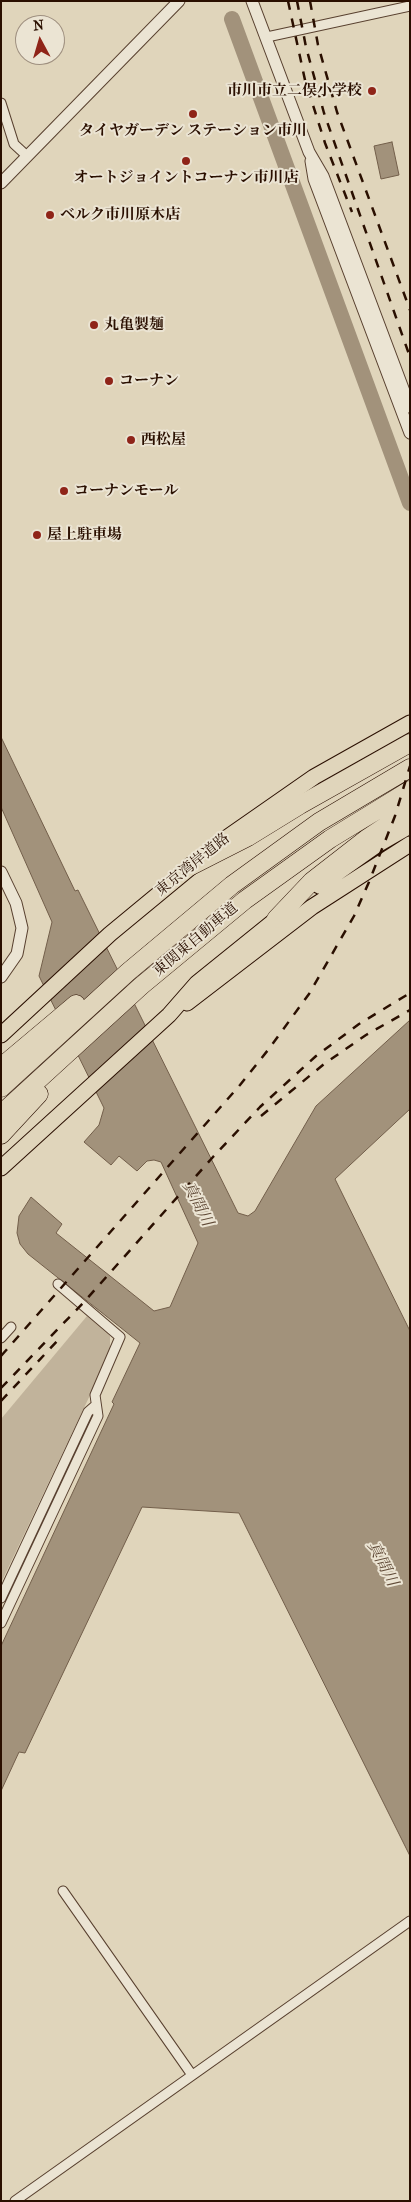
<!DOCTYPE html>
<html>
<head>
<meta charset="utf-8">
<style>
  body { margin:0 }
  #map { position:relative; width:411px; height:2202px; overflow:hidden; background:#e0d5bb; font-family:"IM FELL French Canon",serif }
  canvas { display:block }
  .frame { position:absolute; inset:0; border:2px solid #2a0f00; pointer-events:none }
  .north { position:absolute; left:15px; top:15px; width:50px; height:50px; box-sizing:border-box; background:#ebe4d3; border:1px solid #9e8f7f; border-radius:50%; rotate:354deg; font-size:14px; font-weight:700; line-height:20px; text-align:center; color:#2a0f00 }
  .north::after { content:''; display:block; margin:auto; width:18px; height:22px; background:#8f2418; clip-path:polygon(50% 0,100% 100%,50% 72%,0 100%) }
</style>
</head>
<body>
<div id="map">
<canvas width="411" height="2202"></canvas>
<div class="frame"></div>
<div class="north">N</div>
</div>
<script>
const context = document.querySelector('canvas').getContext('2d');
context.lineJoin = 'round';
function fillPath(path, color) { context.fillStyle = color; context.fill(path, 'evenodd'); }
const toPath = rows => new Path2D(rows.map(r => 'M' + r).join(''));
function strokePath(path, color, width, dash) { context.strokeStyle = color; context.lineWidth = width; context.lineCap = dash ? 'butt' : 'round'; context.setLineDash(dash || []); context.stroke(path); }
function write(font, color, halo, rows, align = 'center') {
  context.font = font + ' "IM FELL French Canon","Noto Serif JP",serif'; context.lineWidth = 4; context.setLineDash([]); context.textBaseline = 'middle'; context.strokeStyle = halo; context.fillStyle = color; for (const [text, x, y, turn = 0] of rows) {
    context.save(); context.translate(x, y); context.rotate((+turn || 0) * Math.PI / 180); context.textAlign = isNaN(turn) ? turn : align; if (halo) context.strokeText(text, 0, 0); context.fillText(text, 0, 0); context.restore();
  }
}
const green = toPath([
  [87,1316,110,1336,110,1353,1,1583,1,1419]
]);
const water = toPath([
  [392,142,399,175,381,179,374,146,392,142],
  [1,737,75,891,78,890,238,1213,248,1216,255,1211,316,1106,410,1020,410,1109,335,1179,410,1331,410,1856,239,1513,142,1507,25,1753,19,1752,1,1791,1,1646,114,1404,112,1402,140,1343,28,1254,20,1244,17,1233,19,1216,31,1197,62,1224,56,1233,154,1311,170,1307,198,1243,161,1162,154,1160,147,1161,137,1171,119,1156,111,1165,84,1142,99,1125,104,1108,39,976,52,922,1,807,1,737]
]);
const river = toPath([
  [232,19,410,503]
]);
const minor = toPath([
  [267,37,410,6],
  [1,103,14,144,27,156],
  [1,1338,11,1327],
  [1,1598,88,1412,96,1405],
  [1,1623,98,1416,95,1395,120,1337,58,1284],
  [63,1891,192,2075],
  [15,2201,410,1921]
]);
const tertiary = toPath([
  [252,1,309,152,323,176,410,407],
  [311,161,314,179,410,433],
  [1,183,179,1],
  [1,872,16,903,22,928,17,954,1,977]
]);
const trunk = toPath([
  [319,886,377,845,410,826],
  [187,1003,312,907,410,844],
  [1,1035,110,934,225,839,314,777,410,723],
  [1,1168,169,1015,197,983,285,912]
]);
const motorway = toPath([
  [191,866,248,837,300,805,410,743],
  [276,919,312,881,366,839,410,810],
  [1,1067,76,1004],
  [1,1088,128,972,232,885,319,822,410,768],
  [1,1114,141,986,245,900,330,839,410,790],
  [1,1135,39,1094]
]);
const rail = toPath([
  [288,1,305,80,325,143,352,212],
  [297,1,306,47,324,113,410,357],
  [310,1,318,45,337,112,410,310],
  [261,1116,324,1064,366,1035,410,1010],
  [1,1356,240,1085,268,1050,309,994,354,916,369,882,395,816,410,766],
  [1,1388,84,1302,213,1157,260,1107,316,1056,359,1024,410,993],
  [1,1401,60,1338]
]);
const markers = [
  [372,91,5,"#8f2418"],
  [193,114,5,"#8f2418"],
  [186,161,5,"#8f2418"],
  [50,215,5,"#8f2418"],
  [94,325,5,"#8f2418"],
  [109,381,5,"#8f2418"],
  [131,440,5,"#8f2418"],
  [64,491,5,"#8f2418"],
  [37,535,5,"#8f2418"]
];
const poiNames = [
  ["市川市立二俣小学校",362,91,"right"],
  ["タイヤガーデン ステーション市川",193,131,"center"],
  ["オートジョイントコーナン市川店",186,178,"center"],
  ["ベルク市川原木店",60,215],
  ["丸亀製麺",104,325],
  ["コーナン",119,381],
  ["西松屋",141,440],
  ["コーナンモール",74,491],
  ["屋上駐車場",47,535]
];
const streetNames = [
  ["東京湾岸道路",193,865,-39],
  ["東関東自動車道",196,940,-40]
];
const waterNames = [
  ["真間川",197,1204,63],
  ["真間川",382,1564,63]
];
fillPath(green, '#c1b39b');
fillPath(water, '#a2927b');
strokePath(water, '#725e4a', 1);
strokePath(river, '#a2927b', 16);
strokePath(minor, '#58402f', 11);
strokePath(tertiary, '#58402f', 13);
strokePath(trunk, '#2a0f00', 17);
strokePath(motorway, '#2a0f00', 19);
strokePath(minor, '#ebe4d3', 9);
strokePath(tertiary, '#ebe4d3', 11);
strokePath(trunk, '#e0d5bb', 15);
strokePath(motorway, '#e0d5bb', 18);
strokePath(rail, '#2a0f00', 2.5, [9, 9]);
for (const [x, y, r, color] of markers) { const dot = new Path2D(); dot.arc(x, y, r, 0, 2 * Math.PI); context.fillStyle = color; context.fill(dot); strokePath(dot, '#ebe4d3', 2); }
write('bold 15px', '#2a0f00', '#ebe4d3', poiNames, 'left');
write('15px', '#2a0f00', '#ebe4d3', streetNames);
write('italic 16px', '#604a37', '#ebe4d3', waterNames);
</script>
</body>
</html>
